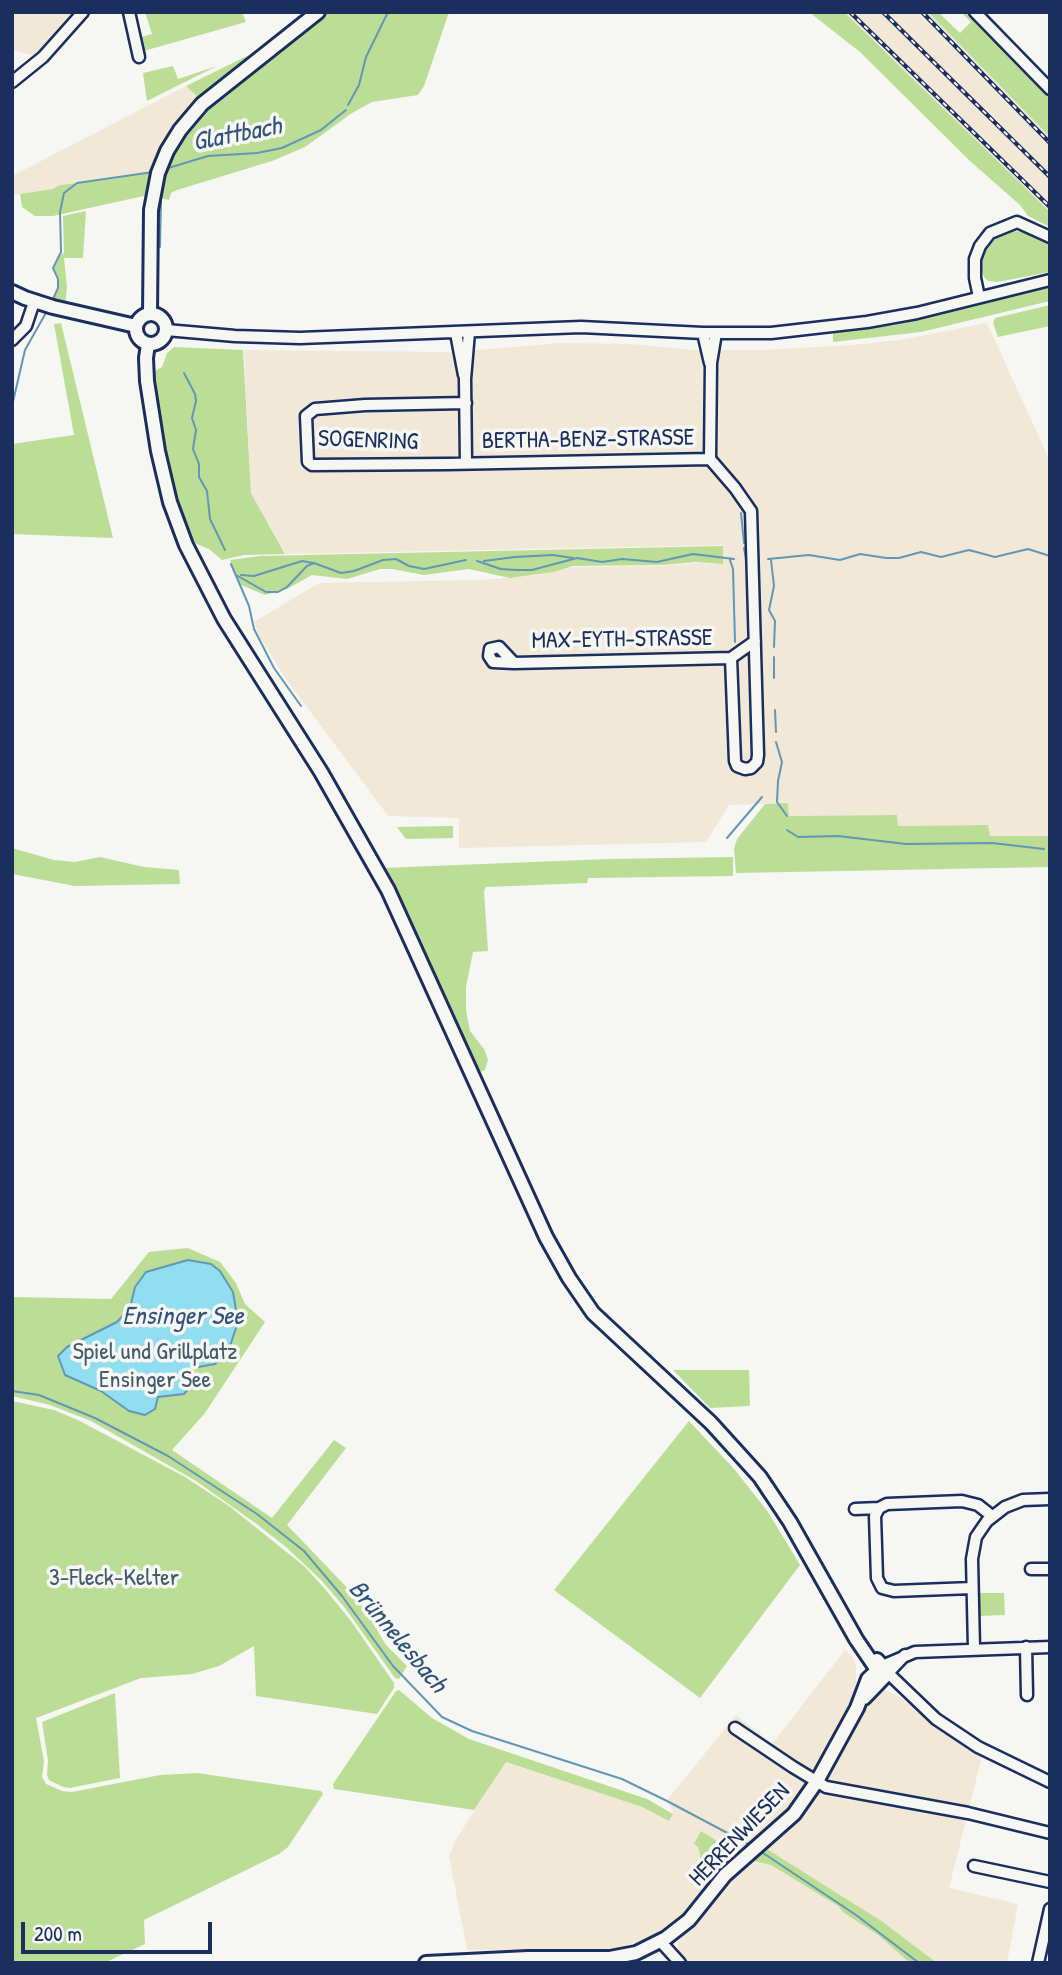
<!DOCTYPE html>
<html>
<head>
<meta charset="utf-8">
<style>
  body { margin:0 }
  #map { position:relative; width:1062px; height:1975px; overflow:hidden; background:#f6f6f2; font-family:"Patrick Hand",sans-serif }
  canvas { display:block }
  .frame { position:absolute; inset:0; border:14px solid #1b2f5e; pointer-events:none }
  .scale { position:absolute; left:21px; top:1922px; width:191px; height:32px; box-sizing:border-box; border:4px solid #1b2f5e; border-top:0; padding-left:9px; font-size:21px; line-height:24px; white-space:nowrap; color:#1b2f5e; -webkit-text-stroke:5px #f6f6f2; paint-order:stroke }
</style>
</head>
<body>
<div id="map">
<canvas width="1062" height="1975"></canvas>
<div class="frame"></div>
<div class="scale">200 m</div>
</div>
<script>
const context = document.querySelector('canvas').getContext('2d');
context.lineJoin = 'round';
function fillPath(path, color) { context.fillStyle = color; context.fill(path, 'evenodd'); }
const toPath = rows => new Path2D(rows.map(r => 'M' + r).join(''));
function strokePath(path, color, width, dash) { context.strokeStyle = color; context.lineWidth = width; context.lineCap = dash ? 'butt' : 'round'; context.setLineDash(dash || []); context.stroke(path); }
function write(font, color, halo, rows, align = 'center') {
  context.font = font + ' "Patrick Hand",sans-serif'; context.lineWidth = 7; context.setLineDash([]); context.textBaseline = 'middle'; context.strokeStyle = halo; context.fillStyle = color; for (const [text, x, y, turn = 0] of rows) {
    context.save(); context.translate(x, y); context.rotate((+turn || 0) * Math.PI / 180); context.textAlign = isNaN(turn) ? turn : align; if (halo) context.strokeText(text, 0, 0); context.fillText(text, 0, 0); context.restore();
  }
}
const built = toPath([
  [12,12,77,12,37,56,12,50],
  [844,12,928,12,1050,137,1050,212],
  [186,86,200,99,155,171,60,185,52,189,12,195,12,176],
  [987,323,1050,461,1050,836,989,836,988,825,898,826,897,815,789,816,788,803,729,805,706,842,459,848,459,818,388,816,286,679,260,638,254,622,319,583,480,580,539,575,573,567,663,566,696,563,723,564,723,545,286,554,251,493,244,350,454,352,560,343,631,344,693,350,761,350,853,345,900,340],
  [845,1650,852,1656,856,1666,856,1683,854,1694,806,1790,785,1817,687,1914,648,1938,612,1950,467,1950,449,1856,457,1838,505,1762,642,1807,669,1820,673,1814,668,1799,736,1715,772,1744],
  [882,1689,898,1696,968,1748,982,1756,949,1888,1018,1904,1007,1963,937,1963,883,1922,767,1849,767,1844,794,1821,816,1793,864,1704,874,1691],
  [746,1861,771,1865,838,1906,844,1913,878,1935,910,1963,694,1963,683,1960,678,1955,678,1942]
]);
const green = toPath([
  [145,12,242,12,246,22,140,52,137,38,152,34],
  [327,12,449,12,424,86,418,95,372,102,352,113,305,147,272,161,177,190,171,193,169,200,148,195,53,216,35,216,22,207,20,194,52,189,60,185,119,178,119,177,144,173,166,167,177,143,204,110,226,90,309,29],
  [809,12,844,12,1050,212,1050,227,1028,216,1020,205,970,161,860,52],
  [928,12,938,12,960,33,971,22,961,12,971,12,999,41,1050,95,1050,137],
  [253,53,255,58,200,99,186,86],
  [173,66,178,79,217,66,147,101,143,73],
  [86,211,83,258,64,258,67,287,65,306,52,303,58,288,59,279,54,268,61,254,64,253,63,216],
  [1010,231,1027,232,1050,243,1050,272,997,282,988,281,984,277,981,267,984,253,994,239],
  [1050,286,1050,301,921,332,833,342,833,332,896,325],
  [1050,305,1050,326,998,337,993,323,995,318],
  [61,323,113,538,12,534,12,444,74,435,54,324],
  [174,347,243,350,251,493,285,554,244,555,222,560,209,549,192,542,186,537,173,501,150,386,153,372,162,367,167,353],
  [723,546,723,564,696,562,663,565,573,566,554,572,510,578,469,569,424,575,392,569,380,569,347,579,312,575,287,589,265,595,241,585,230,560,260,556],
  [788,803,789,816,897,815,898,826,988,825,990,836,1050,836,1050,867,736,873,734,849,737,839,765,804],
  [453,826,453,838,406,839,397,827],
  [12,848,54,860,75,862,100,857,144,867,179,870,180,884,75,886,12,874],
  [733,857,733,876,588,878,587,883,486,887,484,891,488,951,473,952,466,987,466,1010,470,1031,484,1049,488,1060,485,1070,477,1073,383,868,608,859],
  [188,1248,220,1262,236,1283,245,1304,265,1322,205,1413,172,1450,272,1518,334,1440,346,1448,287,1525,359,1600,386,1645,407,1666,399,1679,395,1678,345,1608,321,1580,286,1547,258,1525,196,1481,91,1421,50,1405,12,1396,12,1297,111,1299,149,1252],
  [673,1370,749,1370,750,1406,710,1408],
  [12,1401,54,1410,78,1420,185,1477,229,1506,304,1566,325,1589,351,1621,394,1683,394,1688,377,1714,256,1696,254,1646,219,1666,192,1674,141,1678,36,1718,44,1761,42,1777,46,1784,62,1791,72,1792,160,1775,197,1773,321,1791,323,1794,288,1847,279,1854,144,1920,145,1944,104,1963,12,1963],
  [689,1421,735,1470,768,1512,800,1565,700,1698,554,1590],
  [978,1593,1004,1593,1005,1615,979,1616],
  [399,1690,432,1718,469,1739,647,1799,673,1814,669,1821,642,1807,506,1762,474,1810,334,1789,333,1784,396,1691],
  [115,1693,120,1778,70,1788,63,1787,49,1780,47,1775,48,1761,42,1722],
  [701,1831,731,1850,731,1853,710,1876,695,1885,691,1885,700,1869,700,1854,698,1847,694,1844],
  [767,1844,767,1849,883,1922,937,1963,910,1963,878,1935,844,1913,838,1906,771,1865,748,1860]
]);
const water = toPath([
  [188,1260,211,1264,220,1271,233,1292,238,1322,228,1352,215,1364,193,1368,189,1388,184,1394,158,1397,155,1409,145,1415,129,1411,101,1391,65,1375,58,1356,67,1347,117,1322,130,1308,135,1287,146,1272,188,1260]
]);
const stream = toPath([
  [348,105,359,85,366,57,388,12],
  [165,169,208,156,257,153,282,148,321,130,346,110],
  [163,180,168,169],
  [160,247,161,202],
  [53,299,58,288,58,279,53,268,61,252,60,212,64,193,77,183,153,172],
  [184,373,195,394,196,401,192,418,196,430,193,449,199,464,199,477,207,491,210,519,225,550],
  [12,406,25,350,47,311],
  [741,513,744,543],
  [744,548,746,559],
  [768,559,809,555,840,560,860,554,886,558,899,558,921,552,941,557,969,550,995,557,1028,549,1050,556],
  [730,560,733,569,735,642],
  [771,560,774,586,769,610,775,621,774,647],
  [477,561,501,569,516,570,532,570,577,558,602,562,622,559,657,562,693,554,734,559],
  [484,561,515,557,553,555,573,558],
  [231,564,249,606,254,629,274,668,301,706],
  [236,575,266,592,278,592,287,587,307,566,314,563,341,573,354,571,383,560,396,559,409,566,424,569,466,560],
  [241,575,254,576,302,561,313,563],
  [774,657,774,678],
  [775,710,776,732],
  [776,742,782,762,778,781,777,802,787,816],
  [787,830,798,837,838,836,906,844,992,843,1044,849],
  [727,838,762,797],
  [12,1391,39,1395,95,1418,168,1456,257,1514,304,1551,342,1596,393,1666,442,1717,472,1731,622,1779,667,1801,752,1846],
  [760,1851,856,1915,919,1963]
]);
const minor = toPath([
  [129,12,139,57],
  [975,12,1050,89],
  [12,82,43,57,83,12],
  [979,297,975,278,975,259,980,246,990,233,1017,222,1050,237],
  [166,330,235,336,300,338,581,327,703,333,771,333,867,322,917,313,1050,280],
  [456,333,464,375],
  [703,333,710,363],
  [716,333,711,363,710,459,735,488,751,511,758,755,757,762,751,768,745,769,737,766,735,761,731,658],
  [12,340,26,326,34,302],
  [466,403,365,405,315,409,306,416,308,462,312,465,447,464,710,459],
  [466,463,465,379,469,332],
  [731,658,755,641],
  [514,663,493,662,489,656,490,649,499,647,514,663,731,658],
  [855,1509,879,1508],
  [1031,1569,1050,1569],
  [972,1588,894,1591,882,1588,877,1578,875,1516,879,1508,887,1504,962,1501,978,1505,992,1516],
  [1026,1647,1027,1695],
  [974,1649,972,1559,976,1537,987,1521,1005,1507,1023,1500,1050,1499],
  [905,1655,888,1673,936,1719,978,1747,1050,1782],
  [882,1666,915,1652,1050,1647],
  [735,1728,793,1767,826,1787,968,1813,1050,1833],
  [974,1866,1050,1882],
  [661,1942,680,1963],
  [1038,1963,1050,1909]
]);
const major = toPath([
  [12,292,25,298,53,307,136,326],
  '136 329a15 15 0 1 1 30 0a15 15 0 1 1-30 0Z',
  [150,314,151,210,158,173,167,151,180,130,202,104,318,12],
  [148,344,146,358,147,381,158,451,170,502,186,545,224,619,321,772,388,890,546,1237,569,1278,593,1313,711,1423,760,1477,790,1522,856,1639,877,1670],
  [864,1698,888,1673,877,1660],
  [426,1963,528,1958,610,1958,636,1953,666,1938,689,1920,725,1875,794,1814,817,1781,857,1708,868,1679,882,1666]
]);
const rail = toPath([
  [850,12,1050,207],
  [883,12,1050,177],
  [922,12,1050,143]
]);
const streetNames = [
  ["BERTHA-BENZ-STRASSE",588,440,-1],
  ["SOGENRING",368,441,2],
  ["MAX-EYTH-STRASSE",622,640,-1],
  ["HERRENWIESEN",740,1835,-46]
];
const parkNames = [
  ["Spiel und Grillplatz",155,1353],
  ["Ensinger See",155,1381],
  ["3-Fleck-Kelter",114,1579]
];
const waterNames = [
  ["Glattbach",237,135,-11],
  ["Ensinger See",183,1317],
  ["Brünnelesbach",397,1637,50]
];
fillPath(built, '#f2e8d8');
fillPath(green, '#bcdd96');
fillPath(water, '#90def0');
strokePath(water, '#6198b6', 2);
strokePath(stream, '#6198b6', 2);
strokePath(minor, '#1b2f5e', 15);
strokePath(major, '#1b2f5e', 18);
strokePath(minor, '#f6f6f2', 10);
strokePath(major, '#f6f6f2', 12);
strokePath(rail, '#1b2f5e', 4.5);
strokePath(rail, '#f6f6f2', 2, [5]);
write('24px', '#1b2f5e', '#f6f6f2', streetNames);
write('24px', '#435a6c', '#f6f6f2', parkNames);
write('italic 26px', '#32527b', '#f6f6f2', waterNames);
</script>
</body>
</html>
